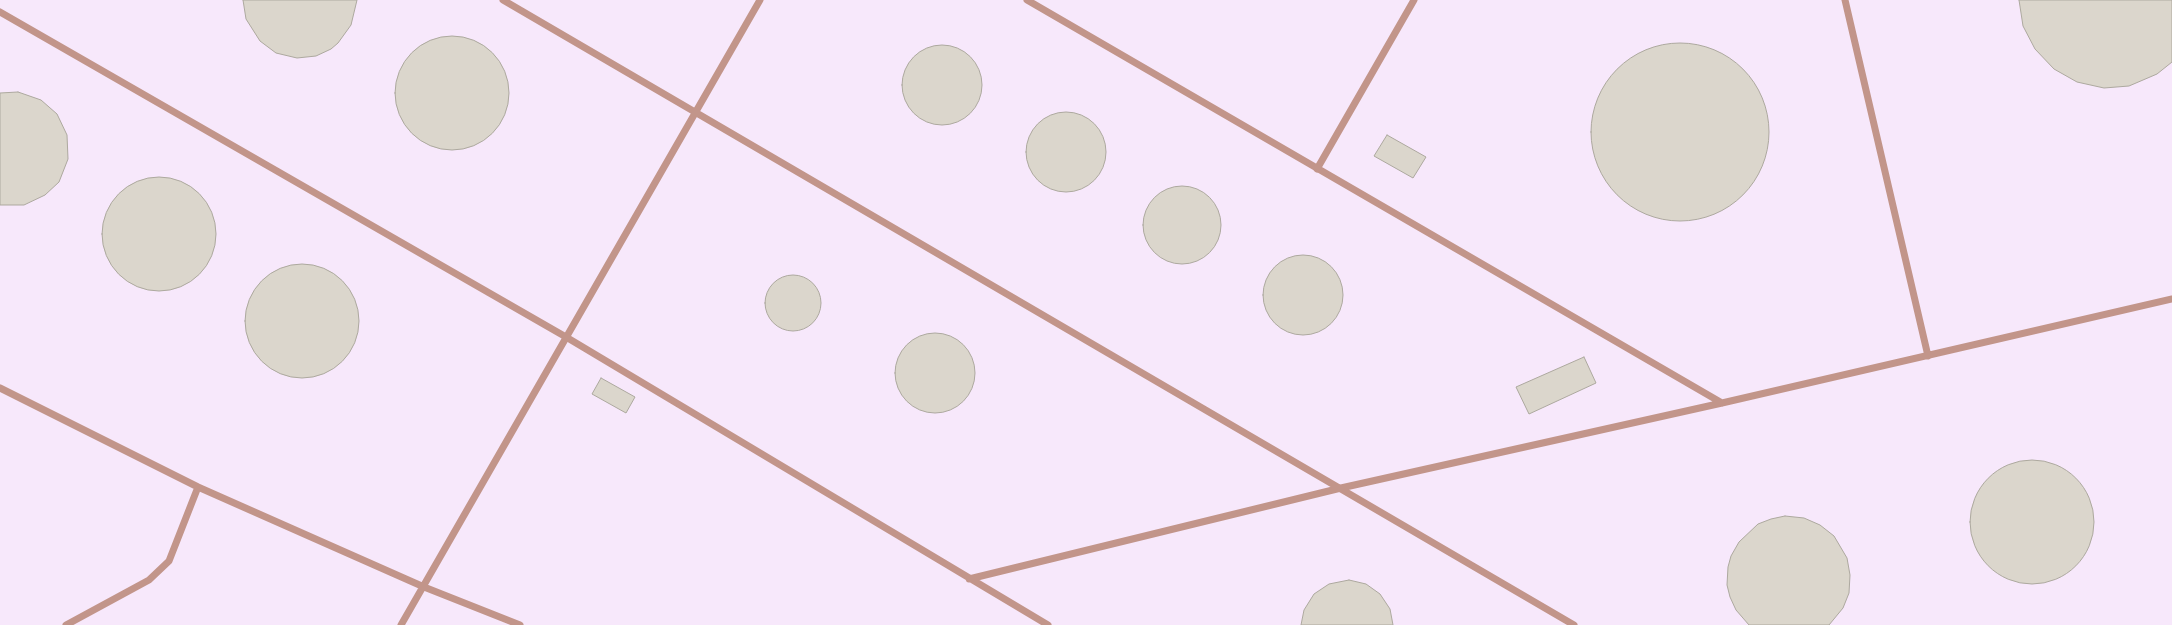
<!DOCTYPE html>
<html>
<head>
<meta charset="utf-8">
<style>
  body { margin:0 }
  canvas { display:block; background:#fcf7ed }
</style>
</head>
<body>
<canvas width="2172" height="625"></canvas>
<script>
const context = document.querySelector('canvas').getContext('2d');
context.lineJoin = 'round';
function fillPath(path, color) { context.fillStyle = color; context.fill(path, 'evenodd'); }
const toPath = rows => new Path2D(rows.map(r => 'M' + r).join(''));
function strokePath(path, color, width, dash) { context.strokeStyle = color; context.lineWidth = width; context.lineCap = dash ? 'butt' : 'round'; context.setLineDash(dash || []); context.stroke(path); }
const industrial = toPath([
  [0,0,2172,0,2172,625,0,625]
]);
const building = toPath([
  [243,0,357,0,351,25,338,43,331,49,316,56,297,58,276,53,260,41,246,19,243,0],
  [2019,0,2172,0,2172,62,2157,74,2129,86,2104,88,2077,82,2054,69,2035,49,2023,26,2019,0],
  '395 93a57 57 0 1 1 114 0a57 57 0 1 1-114 0Z',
  '1591 132a89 89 0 1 1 178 0a89 89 0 1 1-178 0Z',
  '902 85a40 40 0 1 1 80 0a40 40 0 1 1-80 0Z',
  [18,92,41,100,57,114,67,135,68,159,59,182,45,195,24,205,0,205,0,93,18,92],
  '1026 152a40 40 0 1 1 80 0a40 40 0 1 1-80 0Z',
  [1387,135,1426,157,1413,178,1374,156,1387,135],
  '102 234a57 57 0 1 1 114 0a57 57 0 1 1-114 0Z',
  '1143 225a39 39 0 1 1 78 0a39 39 0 1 1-78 0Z',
  '1263 295a40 40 0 1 1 80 0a40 40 0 1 1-80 0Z',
  '245 321a57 57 0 1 1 114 0a57 57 0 1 1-114 0Z',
  '765 303a28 28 0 1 1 56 0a28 28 0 1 1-56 0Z',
  '895 373a40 40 0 1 1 80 0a40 40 0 1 1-80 0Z',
  [1584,357,1596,383,1529,414,1516,387,1584,357],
  [601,378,635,397,626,413,592,394,601,378],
  '1970 522a62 62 0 1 1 124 0a62 62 0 1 1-124 0Z',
  [1785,516,1804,518,1820,525,1834,536,1847,558,1850,575,1849,593,1843,608,1829,625,1749,625,1736,610,1730,597,1727,585,1728,567,1731,556,1739,542,1758,524,1771,519,1785,516],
  [1349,580,1366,584,1380,594,1390,609,1393,625,1301,625,1304,610,1314,594,1329,584,1349,580]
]);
const service = toPath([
  [503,0,1574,625],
  [1027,0,1722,403],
  [1845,0,1928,356],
  [0,12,566,337,1048,625],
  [1317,169,1414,0],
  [0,388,198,487,424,587,520,625],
  [969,579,1341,488,1722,403,2172,299],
  [66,625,149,580,169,561,198,487],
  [401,625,760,0]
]);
fillPath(industrial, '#f7e8fb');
fillPath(building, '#dbd6cc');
strokePath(building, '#ada99f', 1);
strokePath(service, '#c2958a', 7);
</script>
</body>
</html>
